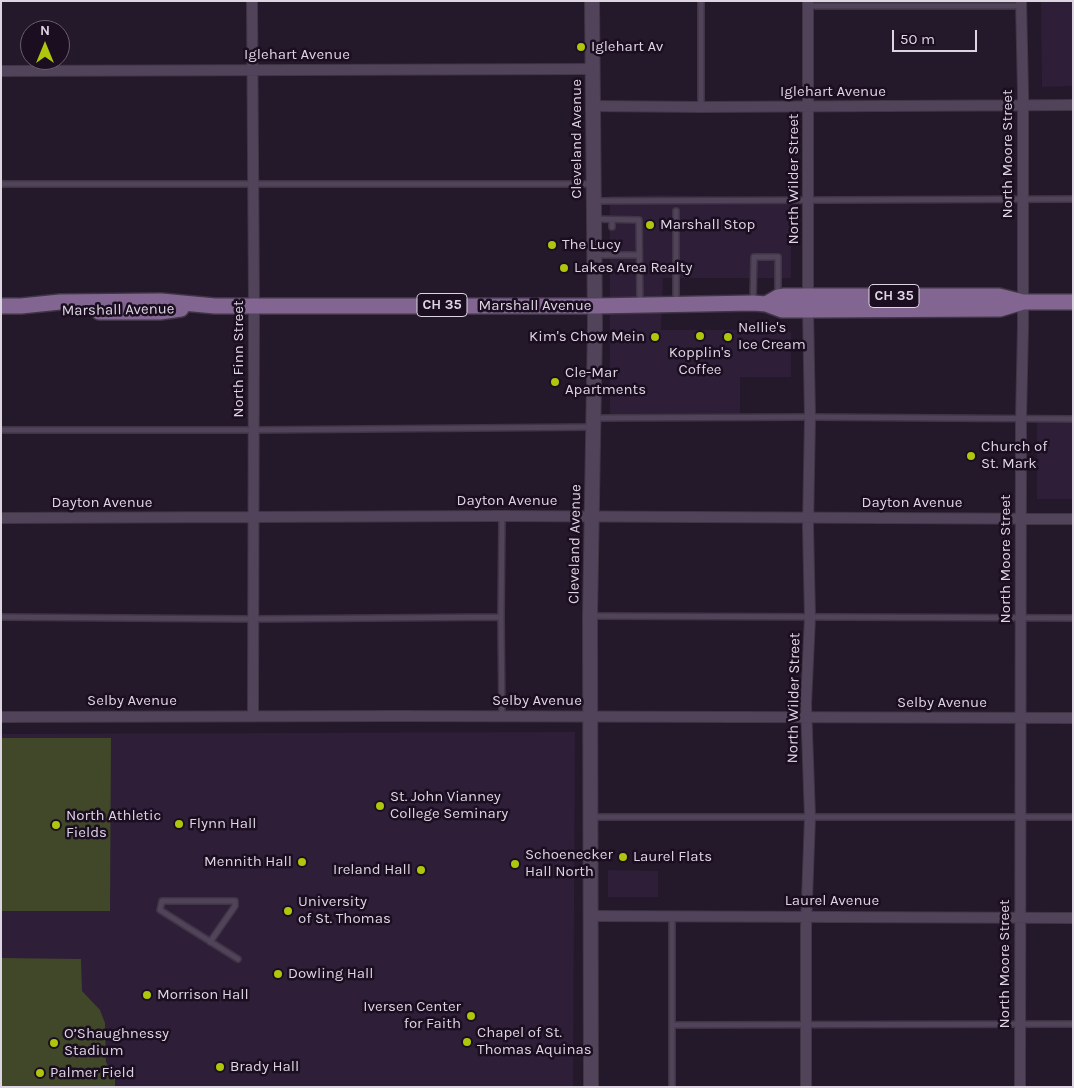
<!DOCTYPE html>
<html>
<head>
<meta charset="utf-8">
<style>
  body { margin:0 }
  #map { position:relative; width:1074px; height:1088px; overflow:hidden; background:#24182b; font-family:Karla,sans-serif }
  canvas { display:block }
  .frame { position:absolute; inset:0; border:2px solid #ded5e3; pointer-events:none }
  .north { position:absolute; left:20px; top:20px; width:50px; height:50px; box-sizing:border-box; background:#1b0e21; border:1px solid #695e6f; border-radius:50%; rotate:0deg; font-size:14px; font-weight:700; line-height:20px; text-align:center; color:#ded5e3 }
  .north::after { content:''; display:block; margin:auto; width:18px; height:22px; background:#aec60b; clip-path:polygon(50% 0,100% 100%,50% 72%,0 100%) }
  .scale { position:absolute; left:892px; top:30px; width:85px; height:22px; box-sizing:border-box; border:2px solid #ded5e3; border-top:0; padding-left:6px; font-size:15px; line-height:18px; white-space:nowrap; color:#ded5e3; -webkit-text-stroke:4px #1b0e21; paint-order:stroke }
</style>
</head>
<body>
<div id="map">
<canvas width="1074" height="1088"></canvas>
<div class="frame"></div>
<div class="north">N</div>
<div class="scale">50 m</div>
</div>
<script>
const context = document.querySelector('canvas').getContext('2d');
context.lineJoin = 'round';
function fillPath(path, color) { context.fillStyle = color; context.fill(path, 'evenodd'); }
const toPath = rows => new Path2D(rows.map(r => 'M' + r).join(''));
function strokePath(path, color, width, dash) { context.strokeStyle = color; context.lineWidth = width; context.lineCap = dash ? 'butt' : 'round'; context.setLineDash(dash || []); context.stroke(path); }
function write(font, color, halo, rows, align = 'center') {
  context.font = font + ' Karla,sans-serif'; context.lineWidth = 5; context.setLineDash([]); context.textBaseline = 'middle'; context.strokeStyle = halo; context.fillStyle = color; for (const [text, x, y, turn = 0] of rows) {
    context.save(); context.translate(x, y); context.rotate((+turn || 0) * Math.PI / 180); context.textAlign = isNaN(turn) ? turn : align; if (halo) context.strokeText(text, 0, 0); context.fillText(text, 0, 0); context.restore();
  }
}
const built = toPath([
  [1041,1,1073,1,1073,86,1042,87],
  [660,195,740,197,791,197,791,278,663,278,661,330,788,330,791,333,791,377,740,377,740,416,610,415,610,196],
  [1037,422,1073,422,1073,499,1037,499],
  [575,732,573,1087,1,1087,1,734],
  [608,870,658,871,658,897,608,897]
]);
const green = toPath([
  [1,738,111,738,110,911,1,911],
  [1,958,81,959,82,991,100,1010,105,1023,106,1062,115,1078,115,1087,1,1087]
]);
const lane = toPath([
  [808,6,1021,6],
  [701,107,701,1],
  [1,184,593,184],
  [596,201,1073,199],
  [594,219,639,220,640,305],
  [612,220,612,227],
  [595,255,639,255],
  [753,300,754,257,778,257,778,296],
  [676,302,676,211],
  [596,418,810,417,1073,419],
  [1,430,254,430,592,427],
  [591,616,1073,618],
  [1,617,253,619,501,617],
  [502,716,501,617,502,516],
  [591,817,1073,817],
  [210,942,235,906,235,901,162,901,160,910,238,959],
  [672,1025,1073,1024],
  [672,1087,672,915]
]);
const street = toPath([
  [252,1,254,306,253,716],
  [1,71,592,69],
  [592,106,701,107,1073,105],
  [808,296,808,1],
  [1,518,502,516,1073,519],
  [1,717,399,716,1073,718],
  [591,916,1073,918],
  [806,1087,806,927,810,817,806,704,810,617,808,527,810,417,808,310],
  [1020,1087,1021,419,1023,327,1023,92,1021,1]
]);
const secondary = toPath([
  [591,1087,590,616,595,326,592,1]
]);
const primary = toPath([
  [766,304,778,297,783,296,999,296,1023,302,1073,302],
  [1,306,21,306,60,302,161,301,215,306,595,306,753,303,766,304,782,310,808,310,1000,309,1023,302],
  [99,312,160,312,181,309]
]);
const markers = [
  [581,47,5,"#aec60b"],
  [650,225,5,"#aec60b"],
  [552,245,5,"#aec60b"],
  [564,268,5,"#aec60b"],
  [700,336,5,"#aec60b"],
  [655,337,5,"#aec60b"],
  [728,337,5,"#aec60b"],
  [555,382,5,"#aec60b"],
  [971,456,5,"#aec60b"],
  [380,806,5,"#aec60b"],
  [179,824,5,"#aec60b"],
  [56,825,5,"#aec60b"],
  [623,857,5,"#aec60b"],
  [302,862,5,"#aec60b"],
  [515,864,5,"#aec60b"],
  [421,870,5,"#aec60b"],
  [288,911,5,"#aec60b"],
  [278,974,5,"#aec60b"],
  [147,995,5,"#aec60b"],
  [471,1016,5,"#aec60b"],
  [467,1042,5,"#aec60b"],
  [54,1043,5,"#aec60b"],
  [220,1067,5,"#aec60b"],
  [40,1073,5,"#aec60b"]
];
const shields = [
  [894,296,50],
  [442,305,50]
];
const shieldNames = [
  ["CH 35",894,296],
  ["CH 35",442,305]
];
const poiNames = [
  ["Iglehart Av",591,47],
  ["Marshall Stop",660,225],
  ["The Lucy",562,245],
  ["Lakes Area Realty",574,268],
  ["Nellie's",738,328],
  ["Ice Cream",738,345],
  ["Kim's Chow Mein",645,337,"right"],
  ["Kopplin's",700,353,"center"],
  ["Coffee",700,370,"center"],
  ["Cle-Mar",565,373],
  ["Apartments",565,390],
  ["Church of",981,447],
  ["St. Mark",981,464],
  ["St. John Vianney",390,797],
  ["College Seminary",390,814],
  ["North Athletic",66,816],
  ["Fields",66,833],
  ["Flynn Hall",189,824],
  ["Schoenecker",525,855],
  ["Hall North",525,872],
  ["Laurel Flats",633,857],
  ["Mennith Hall",292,862,"right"],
  ["Ireland Hall",411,870,"right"],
  ["University",298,902],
  ["of St. Thomas",298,919],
  ["Dowling Hall",288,974],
  ["Morrison Hall",157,995],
  ["Iversen Center",461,1007,"right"],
  ["for Faith",461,1024,"right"],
  ["Chapel of St.",477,1033],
  ["Thomas Aquinas",477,1050],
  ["O’Shaughnessy",64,1034],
  ["Stadium",64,1051],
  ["Brady Hall",230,1067],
  ["Palmer Field",50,1073]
];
const streetNames = [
  ["Iglehart Avenue",297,55],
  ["Iglehart Avenue",833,92],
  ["Cleveland Avenue",577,139,-90],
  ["North Moore Street",1008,154,-90],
  ["North Wilder Street",794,179,-90],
  ["Marshall Avenue",535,306],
  ["Marshall Avenue",118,310,-1],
  ["North Finn Street",239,359,-90],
  ["Dayton Avenue",507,501],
  ["Dayton Avenue",102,503],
  ["Dayton Avenue",912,503],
  ["Cleveland Avenue",575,544,-89],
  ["North Moore Street",1006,559,-90],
  ["North Wilder Street",794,698,-89],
  ["Selby Avenue",132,701],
  ["Selby Avenue",537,701],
  ["Selby Avenue",942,703],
  ["Laurel Avenue",832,901],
  ["North Moore Street",1005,964,-90]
];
fillPath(built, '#2e1e37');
fillPath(green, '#414729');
strokePath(lane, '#3f3545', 8);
strokePath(street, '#3f3545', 12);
strokePath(secondary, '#3f3545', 16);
strokePath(primary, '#3f3545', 18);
strokePath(lane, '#514359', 5);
strokePath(street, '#514359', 10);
strokePath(secondary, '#514359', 14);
strokePath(primary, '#826691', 15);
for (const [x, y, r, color] of markers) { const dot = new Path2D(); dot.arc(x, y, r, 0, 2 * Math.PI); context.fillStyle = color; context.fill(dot); strokePath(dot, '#1b0e21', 2); }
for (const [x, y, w] of shields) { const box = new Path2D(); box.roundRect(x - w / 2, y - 11.5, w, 23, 4); context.fillStyle = '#1b0e21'; context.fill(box); strokePath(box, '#ded5e3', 1); }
write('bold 14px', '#ded5e3', null, shieldNames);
write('15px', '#ded5e3', '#1b0e21', poiNames, 'left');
write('15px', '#ded5e3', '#1b0e21', streetNames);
</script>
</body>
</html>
